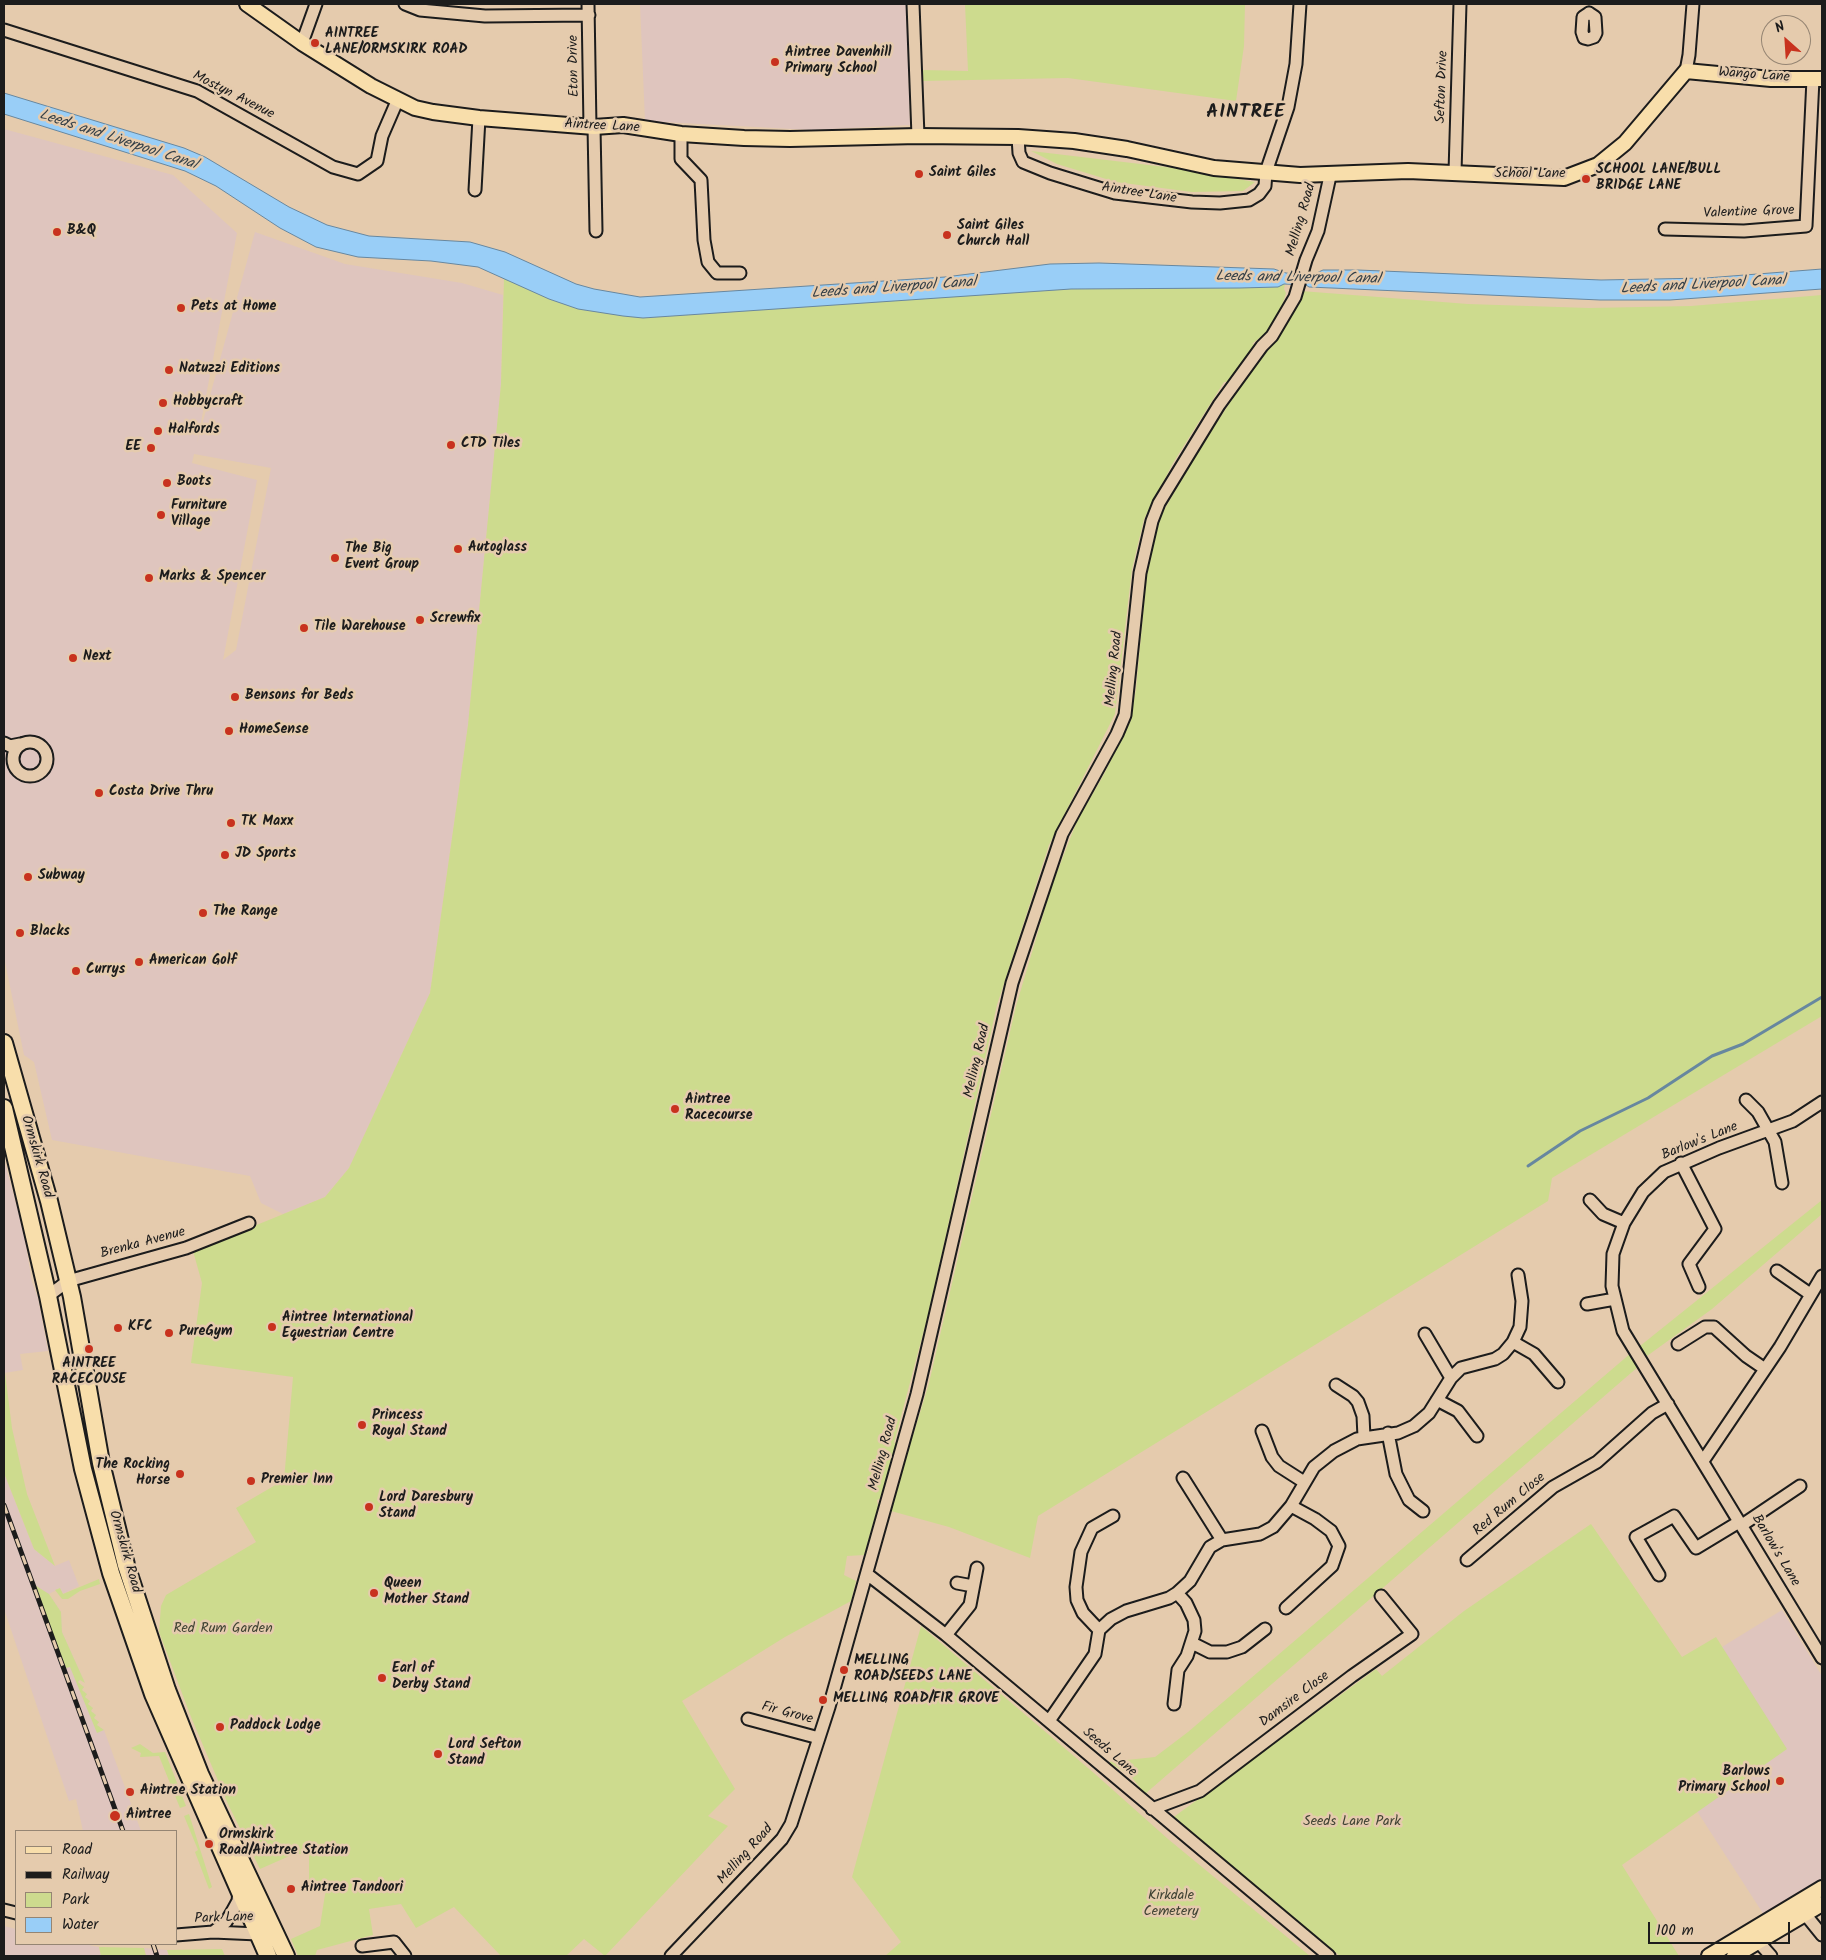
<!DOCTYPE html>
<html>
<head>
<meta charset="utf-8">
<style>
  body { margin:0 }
  #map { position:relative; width:1826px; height:1960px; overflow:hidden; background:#e5cbad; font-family:Kalam,sans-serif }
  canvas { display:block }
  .frame { position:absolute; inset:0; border:5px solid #1c1c1c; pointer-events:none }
  .legend { position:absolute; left:15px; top:1830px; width:162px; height:115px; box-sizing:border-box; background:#e5cbad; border:1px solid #958573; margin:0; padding:6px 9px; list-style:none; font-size:15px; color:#1c1c1c }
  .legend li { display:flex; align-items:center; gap:10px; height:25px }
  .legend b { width:25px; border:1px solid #958573 }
  .north { position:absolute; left:1761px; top:15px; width:50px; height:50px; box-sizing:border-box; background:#e5cbad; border:1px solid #958573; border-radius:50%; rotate:334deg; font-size:14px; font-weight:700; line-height:20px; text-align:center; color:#1c1c1c }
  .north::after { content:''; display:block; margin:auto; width:18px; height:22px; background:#c8321e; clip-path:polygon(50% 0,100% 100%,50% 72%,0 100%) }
  .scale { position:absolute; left:1648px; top:1922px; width:142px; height:22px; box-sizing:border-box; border:2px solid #1c1c1c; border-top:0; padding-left:6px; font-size:15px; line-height:18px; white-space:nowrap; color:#1c1c1c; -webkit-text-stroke:4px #e5cbad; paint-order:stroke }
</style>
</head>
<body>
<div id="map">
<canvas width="1826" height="1960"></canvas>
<div class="frame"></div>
<ul class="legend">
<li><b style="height:6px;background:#f8deab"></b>Road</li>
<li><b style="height:6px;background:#1c1c1c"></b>Railway</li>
<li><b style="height:14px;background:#cddb8e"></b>Park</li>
<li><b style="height:14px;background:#99cef7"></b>Water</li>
</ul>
<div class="north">N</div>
<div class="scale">100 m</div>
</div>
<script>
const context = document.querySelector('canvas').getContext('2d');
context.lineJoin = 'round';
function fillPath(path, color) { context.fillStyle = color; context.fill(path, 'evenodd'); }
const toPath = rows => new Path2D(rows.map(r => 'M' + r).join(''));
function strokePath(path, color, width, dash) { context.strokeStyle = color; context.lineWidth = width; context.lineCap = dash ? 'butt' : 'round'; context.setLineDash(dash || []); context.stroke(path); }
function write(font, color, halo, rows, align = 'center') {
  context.font = font + ' Kalam,sans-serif'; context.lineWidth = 5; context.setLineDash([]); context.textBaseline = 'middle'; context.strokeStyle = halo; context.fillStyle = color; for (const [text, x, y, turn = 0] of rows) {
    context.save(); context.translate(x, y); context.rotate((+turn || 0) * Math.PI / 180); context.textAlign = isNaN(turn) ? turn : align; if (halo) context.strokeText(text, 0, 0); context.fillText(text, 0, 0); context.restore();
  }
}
const built = toPath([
  [640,4,906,4,910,125,811,130,645,121],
  [4,129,173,175,237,233,197,443,255,232,345,264,462,283,503,295,501,384,468,725,430,993,349,1168,325,1197,283,1214,261,1203,250,1176,52,1140,34,1062,24,1055,4,957],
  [194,454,271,468,236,650,223,660,257,480,192,463],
  [4,1160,23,1228,32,1282,38,1298,48,1351,20,1354,23,1370,4,1373],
  [4,1473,34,1549,55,1566,69,1560,79,1586,63,1594,60,1588,49,1594,61,1612,62,1632,85,1683,80,1680,78,1682,84,1687,82,1690,87,1694,85,1697,90,1701,88,1704,93,1708,91,1711,96,1715,94,1718,99,1722,97,1725,104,1730,141,1831,83,1831,76,1799,69,1801,4,1609],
  [1782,1610,1822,1676,1822,1880,1764,1915,1695,1808,1717,1650],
  [4,1926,16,1929,16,1944,84,1944,99,1947,101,1956,4,1956],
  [144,1948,167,1950,169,1956,146,1956]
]);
const green = toPath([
  [965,4,1245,4,1244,46,1236,101,1068,78,923,81,922,70,968,71],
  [1031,151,1174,168,1255,182,1243,191,1192,192,1116,182,1057,164],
  [504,278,549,299,578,309,643,318,998,293,1071,289,1277,287,1285,284,1284,289,1286,293,1281,309,1268,331,1252,344,1271,347,1286,326,1301,291,1468,304,1589,308,1691,306,1822,295,1822,1016,1552,1178,1548,1201,1038,1516,1030,1558,949,1527,891,1511,897,1491,877,1500,878,1506,864,1555,847,1556,844,1575,856,1581,851,1601,785,1637,682,1701,735,1789,708,1816,728,1826,605,1956,584,1939,566,1956,501,1956,454,1907,416,1928,401,1904,369,1909,373,1935,317,1950,315,1956,298,1956,291,1939,320,1926,327,1882,309,1883,309,1854,294,1854,260,1869,228,1804,191,1717,159,1632,161,1606,166,1595,256,1542,236,1508,284,1480,293,1377,191,1363,202,1283,193,1251,325,1197,349,1168,430,993,468,725,501,384],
  [1244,381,1197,453,1159,519,1147,572,1136,689,1130,722,1103,776,1077,821,1052,885,1016,1006,929,1383,913,1436,894,1443,929,1311,997,1005,1049,845,1115,714,1132,569,1144,519,1173,463,1224,382],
  [1822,1200,1822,1214,1712,1309,1647,1356,1640,1346],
  [1631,1353,1639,1366,1145,1794,1130,1775,1108,1762,1155,1757,1188,1732],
  [5,1373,12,1428,27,1494,55,1566,34,1549,4,1473],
  [1591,1524,1682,1657,1716,1637,1787,1749,1622,1865,1679,1956,1340,1956,1171,1819,1376,1669,1382,1676,1464,1611],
  [99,1579,100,1584,80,1591,68,1599,62,1599,55,1590,60,1588,63,1594],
  [33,1584,49,1594,61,1612,62,1632,85,1683,80,1680,78,1682,84,1687,82,1690,87,1694,85,1697,90,1701,88,1704,93,1708,91,1711,96,1715,94,1718,99,1722,97,1725,104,1730,97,1733,70,1667,66,1668],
  [921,1626,1095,1774,1168,1839,1310,1956,885,1956,901,1942,852,1877],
  [140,1744,153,1753,165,1752,186,1806,180,1808,159,1756,140,1757,141,1753,131,1748],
  [189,1814,212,1887,209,1889,195,1852,198,1850,184,1816],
  [99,1947,144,1948,146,1956,101,1956],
  [222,1949,225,1956,169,1956,167,1950]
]);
const water = toPath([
  [4,93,184,148,205,157,289,207,327,225,369,236,470,242,505,252,576,284,594,289,640,297,945,277,1050,264,1099,263,1274,269,1286,273,1312,275,1323,270,1358,270,1601,280,1706,278,1822,269,1822,289,1670,300,1600,300,1309,287,1306,285,1284,284,1278,287,1240,288,1071,289,643,318,623,316,578,309,549,299,478,267,431,261,358,257,316,247,280,228,216,186,185,171,4,114,4,93]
]);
const stream = toPath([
  [1528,1166,1580,1131,1648,1098,1712,1056,1743,1044,1822,997]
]);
const minor = toPath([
  [405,4,420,10,485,16,589,15],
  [588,4,590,127],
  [913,4,918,136],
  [1589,13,1595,17,1596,33,1594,37,1588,39,1584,38,1582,32,1583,17,1589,13],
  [4,30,197,91,333,167,358,174,377,161,382,136,398,99],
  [302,43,316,4],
  [1686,71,1689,55,1693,4],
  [594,127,596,231],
  [681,134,681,159,701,180,704,240,708,262,717,273,740,273],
  [1018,137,1019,153,1023,162,1050,173,1115,193,1192,202,1220,203,1249,200,1259,194,1265,186,1266,172,1288,107,1296,64,1300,4],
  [1455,172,1460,4],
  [475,190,479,118],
  [1665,229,1744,231,1806,226,1813,79],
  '13 759a17 17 0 1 1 34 0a17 17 0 1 1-34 0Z',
  [4,743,10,746,20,744],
  [1746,1100,1758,1112,1775,1142,1782,1183],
  [1822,1102,1793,1121,1719,1148,1664,1172,1643,1192,1624,1223,1613,1254,1612,1286,1623,1331,1822,1658],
  [1681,1163,1715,1229,1689,1264,1699,1287],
  [1590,1200,1603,1214,1624,1223],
  [1777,1271,1810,1294],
  [48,1296,68,1281,186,1248,249,1223],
  [1587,1304,1615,1299],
  [1425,1334,1451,1378],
  [1513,1342,1534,1354,1558,1382],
  [1678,1344,1705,1327,1714,1327,1746,1356,1765,1369],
  [1336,1385,1353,1396,1358,1402,1363,1416,1364,1437],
  [1437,1400,1458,1411,1477,1436],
  [1262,1431,1272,1457,1279,1466,1304,1482],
  [1388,1433,1396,1474,1409,1500,1423,1511],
  [1703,1461,1780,1347,1822,1276],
  [1183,1478,1222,1540],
  [1742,1525,1800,1486],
  [1467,1560,1553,1487,1597,1462,1652,1413,1668,1404],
  [867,1574,946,1635,1329,1956],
  [1659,1575,1636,1537,1674,1516,1696,1548,1739,1522],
  [957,1583,973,1586],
  [1286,1608,1332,1566,1339,1546,1331,1531,1315,1519,1291,1506],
  [1099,1630,1083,1613,1077,1600,1076,1587,1081,1552,1092,1528,1113,1516],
  [946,1635,970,1605,977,1568],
  [1192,1643,1210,1652,1227,1652,1242,1647,1265,1629],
  [1174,1704,1178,1670,1187,1656,1195,1631,1194,1620,1186,1603,1177,1593],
  [748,1719,819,1738],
  [1049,1721,1095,1654,1099,1630,1111,1619,1126,1611,1169,1598,1177,1593,1190,1581,1210,1547,1222,1540,1260,1534,1273,1527,1291,1506,1314,1467,1334,1451,1357,1439,1398,1433,1414,1426,1429,1413,1451,1378,1461,1368,1495,1359,1503,1354,1513,1342,1520,1327,1522,1301,1518,1275],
  [1152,1809,1200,1791,1352,1676,1412,1634,1381,1596],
  [4,1910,16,1913],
  [1805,1914,1822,1935],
  [213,1932,226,1922,233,1910,238,1901,239,1891],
  [176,1935,213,1932,258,1934,264,1931],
  [1754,1937,1771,1956],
  [362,1946,394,1942,405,1956],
  [671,1956,767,1855,782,1839,791,1824,829,1707,917,1394,1012,983,1062,834,1117,734,1125,715,1140,573,1152,521,1159,503,1219,405,1262,346,1272,336,1295,297,1306,260,1318,231,1330,176]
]);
const major = toPath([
  [247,4,302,43,371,86,415,108,433,112,479,118,594,127,623,125,681,134,744,138,790,139,918,136,1018,137,1074,141,1127,149,1214,168,1300,175,1408,171,1564,178,1598,165,1625,143,1686,71,1771,79,1822,79],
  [1709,1956,1822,1888],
  [1734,1956,1822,1904]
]);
const highway = toPath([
  [4,1043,49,1201,72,1297,101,1463,126,1565,167,1690,200,1774,286,1956],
  [4,1108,48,1296,83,1469,111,1573,153,1694,268,1956]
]);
const rail = toPath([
  [4,1505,123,1831],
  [153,1944,157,1956]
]);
const markers = [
  [315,43,5,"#c8321e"],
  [775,62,5,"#c8321e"],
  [919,174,5,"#c8321e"],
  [1586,179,5,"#c8321e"],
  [57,232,5,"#c8321e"],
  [947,235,5,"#c8321e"],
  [181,308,5,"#c8321e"],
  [169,370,5,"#c8321e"],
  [163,403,5,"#c8321e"],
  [158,431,5,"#c8321e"],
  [451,445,5,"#c8321e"],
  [151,448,5,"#c8321e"],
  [167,483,5,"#c8321e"],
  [161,515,5,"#c8321e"],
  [458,549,5,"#c8321e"],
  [335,558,5,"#c8321e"],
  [149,578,5,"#c8321e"],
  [420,620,5,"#c8321e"],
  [304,628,5,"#c8321e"],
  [73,658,5,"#c8321e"],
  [235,697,5,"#c8321e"],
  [229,731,5,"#c8321e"],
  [99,793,5,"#c8321e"],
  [231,823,5,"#c8321e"],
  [225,855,5,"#c8321e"],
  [28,877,5,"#c8321e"],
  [203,913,5,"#c8321e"],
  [20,933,5,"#c8321e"],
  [139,962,5,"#c8321e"],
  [76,971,5,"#c8321e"],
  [675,1109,5,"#c8321e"],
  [272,1327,5,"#c8321e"],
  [118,1328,5,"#c8321e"],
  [169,1333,5,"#c8321e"],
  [89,1349,5,"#c8321e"],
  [362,1425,5,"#c8321e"],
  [180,1474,5,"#c8321e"],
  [251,1481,5,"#c8321e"],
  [369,1507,5,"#c8321e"],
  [374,1593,5,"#c8321e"],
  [844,1670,5,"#c8321e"],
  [382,1678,5,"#c8321e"],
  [823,1700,5,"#c8321e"],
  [220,1727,5,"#c8321e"],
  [438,1754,5,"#c8321e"],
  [1780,1781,5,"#c8321e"],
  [130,1792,5,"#c8321e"],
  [115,1816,6,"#c8321e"],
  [209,1844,5,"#c8321e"],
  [291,1889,5,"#c8321e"]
];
const poiNames = [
  ["AINTREE",325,35],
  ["LANE/ORMSKIRK ROAD",325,51],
  ["Aintree Davenhill",785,54],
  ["Primary School",785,70],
  ["SCHOOL LANE/BULL",1596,171],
  ["BRIDGE LANE",1596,187],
  ["Saint Giles",929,174],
  ["Saint Giles",957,227],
  ["Church Hall",957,243],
  ["B&Q",67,232],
  ["Pets at Home",191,308],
  ["Natuzzi Editions",179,370],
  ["Hobbycraft",173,403],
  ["Halfords",168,431],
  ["CTD Tiles",461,445],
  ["EE",141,448,"right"],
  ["Boots",177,483],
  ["Furniture",171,507],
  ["Village",171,523],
  ["Autoglass",468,549],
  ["The Big",345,550],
  ["Event Group",345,566],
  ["Marks & Spencer",159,578],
  ["Screwfix",430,620],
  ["Tile Warehouse",314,628],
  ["Next",83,658],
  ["Bensons for Beds",245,697],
  ["HomeSense",239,731],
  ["Costa Drive Thru",109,793],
  ["TK Maxx",241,823],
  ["JD Sports",235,855],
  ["Subway",38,877],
  ["The Range",213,913],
  ["Blacks",30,933],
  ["American Golf",149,962],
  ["Currys",86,971],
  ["Aintree",685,1101],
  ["Racecourse",685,1117],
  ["Aintree International",282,1319],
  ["Equestrian Centre",282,1335],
  ["KFC",128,1328],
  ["PureGym",179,1333],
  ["AINTREE",89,1365,"center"],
  ["RACECOUSE",89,1381,"center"],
  ["Princess",372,1417],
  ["Royal Stand",372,1433],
  ["The Rocking",170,1466,"right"],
  ["Horse",170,1482,"right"],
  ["Premier Inn",261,1481],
  ["Lord Daresbury",379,1499],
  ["Stand",379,1515],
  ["Queen",384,1585],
  ["Mother Stand",384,1601],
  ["MELLING",854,1662],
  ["ROAD/SEEDS LANE",854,1678],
  ["Earl of",392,1670],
  ["Derby Stand",392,1686],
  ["MELLING ROAD/FIR GROVE",833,1700],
  ["Paddock Lodge",230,1727],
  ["Lord Sefton",448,1746],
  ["Stand",448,1762],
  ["Barlows",1770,1773,"right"],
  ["Primary School",1770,1789,"right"],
  ["Aintree Station",140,1792],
  ["Aintree",126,1816],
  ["Ormskirk",219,1836],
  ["Road/Aintree Station",219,1852],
  ["Aintree Tandoori",301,1889]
];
const streetNames = [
  ["Eton Drive",575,66,-91],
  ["Wango Lane",1754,76,4],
  ["Sefton Drive",1443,87,-88],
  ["Mostyn Avenue",233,96,27],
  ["Aintree Lane",602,127,3],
  ["School Lane",1530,175],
  ["Aintree Lane",1139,194,9],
  ["Valentine Grove",1749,213,-2],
  ["Melling Road",1302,220,-74],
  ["Melling Road",1115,669,-84],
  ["Melling Road",978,1061,-77],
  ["Barlow's Lane",1700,1142,-22],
  ["Ormskirk Road",36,1157,74],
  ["Brenka Avenue",143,1244,-15],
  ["Melling Road",884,1454,-75],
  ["Red Rum Close",1510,1505,-40],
  ["Barlow's Lane",1775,1551,59],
  ["Ormskirk Road",124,1552,74],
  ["Damsire Close",1295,1700,-37],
  ["Fir Grove",787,1714,15],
  ["Seeds Lane",1109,1753,41],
  ["Melling Road",746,1855,-48],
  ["Park Lane",224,1919,-2]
];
const parkNames = [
  ["Red Rum Garden",223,1630],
  ["Seeds Lane Park",1352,1823],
  ["Kirkdale",1171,1897],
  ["Cemetery",1171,1913]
];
const waterNames = [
  ["Leeds and Liverpool Canal",118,141,18],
  ["Leeds and Liverpool Canal",1298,279,1],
  ["Leeds and Liverpool Canal",1703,286,-3],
  ["Leeds and Liverpool Canal",894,289,-4]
];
const districtNames = [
  ["AINTREE",1246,114]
];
fillPath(built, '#dfc5be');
fillPath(green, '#cddb8e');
fillPath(water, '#99cef7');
strokePath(water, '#67879f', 1);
strokePath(stream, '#67879f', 3);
strokePath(minor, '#1c1c1c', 15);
strokePath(major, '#1c1c1c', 18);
strokePath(highway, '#1c1c1c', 20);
strokePath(minor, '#e5cbad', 11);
strokePath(major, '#f8deab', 14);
strokePath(highway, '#f8deab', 16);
strokePath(rail, '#1c1c1c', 5);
strokePath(rail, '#e5cbad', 3, [9]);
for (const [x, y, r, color] of markers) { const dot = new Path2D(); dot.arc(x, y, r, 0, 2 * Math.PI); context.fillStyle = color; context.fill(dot); strokePath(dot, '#e5cbad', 2); }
write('bold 14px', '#1c1c1c', '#e5cbad', poiNames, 'left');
write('14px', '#1c1c1c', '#e5cbad', streetNames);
write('14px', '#3f4233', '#e5cbad', parkNames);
write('italic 15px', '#354048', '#e5cbad', waterNames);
context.letterSpacing = '1px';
write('bold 19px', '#1c1c1c', '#e5cbad', districtNames);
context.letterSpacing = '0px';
</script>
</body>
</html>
